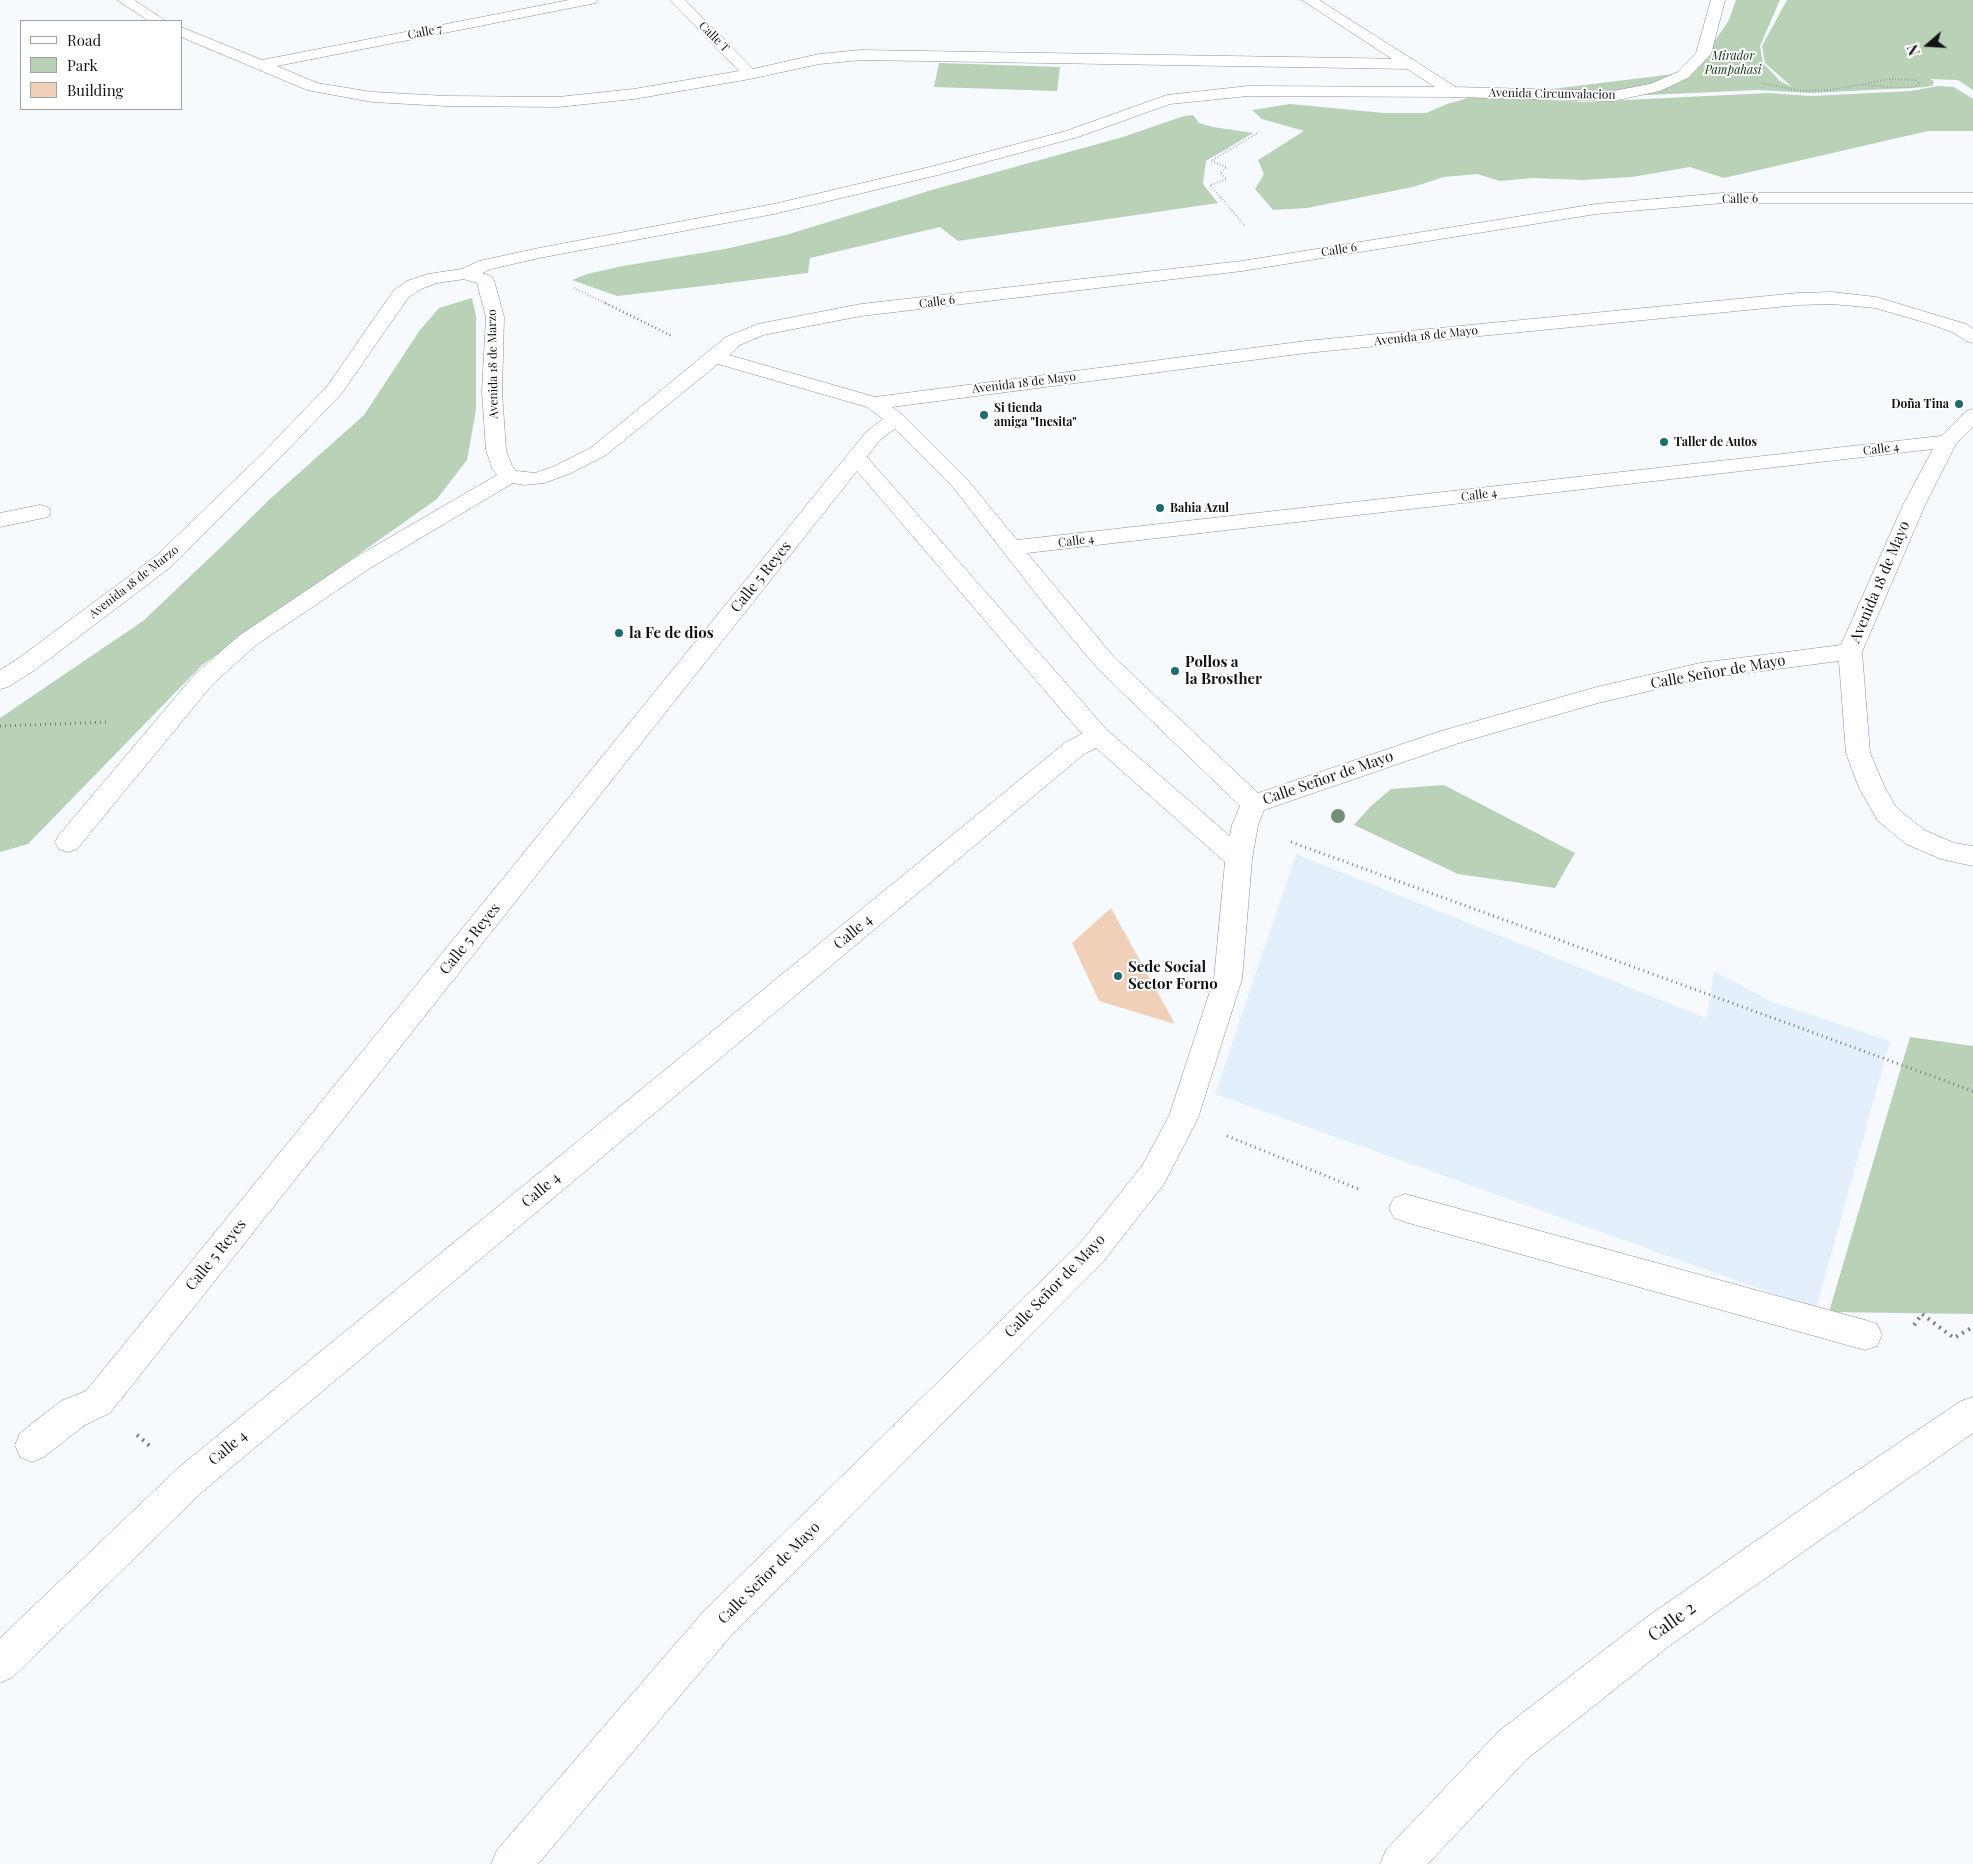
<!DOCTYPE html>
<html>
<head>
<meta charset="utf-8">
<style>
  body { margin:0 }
  #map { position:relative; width:1973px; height:1864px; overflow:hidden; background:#f6fafe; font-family:"Playfair Display",serif }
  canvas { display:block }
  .legend { position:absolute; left:20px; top:20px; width:162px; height:90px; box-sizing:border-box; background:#fff; border:1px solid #a0a1a1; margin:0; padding:6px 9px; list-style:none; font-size:15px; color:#111315 }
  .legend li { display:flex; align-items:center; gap:10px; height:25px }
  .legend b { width:25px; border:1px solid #a0a1a1 }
  .north { position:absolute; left:1903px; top:20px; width:50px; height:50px; -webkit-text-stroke:4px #fff; paint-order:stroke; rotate:251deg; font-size:14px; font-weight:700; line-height:20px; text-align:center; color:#111315 }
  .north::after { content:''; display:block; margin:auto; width:18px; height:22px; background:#111315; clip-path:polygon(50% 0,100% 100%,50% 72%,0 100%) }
</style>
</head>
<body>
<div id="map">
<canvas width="1973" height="1864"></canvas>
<ul class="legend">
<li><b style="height:6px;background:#fff"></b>Road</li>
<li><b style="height:14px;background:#b8d1b7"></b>Park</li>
<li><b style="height:14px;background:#f1d0b9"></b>Building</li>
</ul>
<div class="north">N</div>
</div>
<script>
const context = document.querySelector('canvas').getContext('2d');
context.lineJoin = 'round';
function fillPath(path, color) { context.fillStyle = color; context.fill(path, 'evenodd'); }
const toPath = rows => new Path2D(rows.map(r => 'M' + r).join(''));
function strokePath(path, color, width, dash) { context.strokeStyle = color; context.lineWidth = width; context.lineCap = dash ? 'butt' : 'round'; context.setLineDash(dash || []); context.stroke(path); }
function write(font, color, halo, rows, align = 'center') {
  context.font = font + ' "Playfair Display",serif'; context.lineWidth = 4; context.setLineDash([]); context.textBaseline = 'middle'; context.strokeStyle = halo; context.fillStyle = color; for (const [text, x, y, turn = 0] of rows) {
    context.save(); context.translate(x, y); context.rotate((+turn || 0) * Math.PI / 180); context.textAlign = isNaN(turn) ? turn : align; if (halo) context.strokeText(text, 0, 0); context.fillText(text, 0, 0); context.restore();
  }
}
const built = toPath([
  [1296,854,1706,1018,1714,971,1772,1002,1890,1041,1816,1309,1215,1094]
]);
const green = toPath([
  [1736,0,1780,0,1760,46,1763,63,1780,81,1792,87,1765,63,1762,46,1787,0,1973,0,1973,90,1958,80,1930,79,1934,81,1933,85,1927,87,1811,93,1759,90,1581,98,1511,94,1682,73,1707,52,1729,20],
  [939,63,1060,67,1057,91,934,87],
  [1938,86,1954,87,1973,99,1973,131,1928,131,1724,178,1690,167,1632,177,1582,180,1533,178,1500,181,1477,174,1444,177,1413,187,1307,208,1273,210,1255,189,1264,174,1258,160,1304,131,1262,119,1252,110,1290,104,1384,113,1426,113,1447,104,1475,96,1585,102,1768,93,1811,96,1911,91],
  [1193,115,1199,123,1213,127,1253,133,1206,161,1203,184,1218,203,958,241,940,227,810,258,808,273,712,285,617,296,572,280,587,274,623,266,725,249,786,235,935,189,1123,137,1184,116],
  [472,298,476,316,476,410,467,460,437,499,202,665,28,844,0,852,0,718,143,621,220,548,270,499,364,415,420,330,439,308],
  [1444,785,1575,853,1555,888,1458,874,1354,825,1371,806,1391,789],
  [1910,1037,1973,1046,1973,1314,1829,1312]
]);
const building = toPath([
  [1111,908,1175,1024,1099,1001,1072,943]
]);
const pathFar3 = toPath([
  [1762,83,1801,91,1831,90,1890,79,1916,80,1920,84,1914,87,1900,88,1862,85],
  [1244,225,1210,185,1227,179,1220,173,1227,167,1211,161,1259,132],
  [574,288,607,304]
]);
const pathFar2 = toPath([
  [605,303,672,336]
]);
const pathFar1 = toPath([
  [0,726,109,722],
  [1291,842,1973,1091],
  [1227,1136,1361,1190]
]);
const path = toPath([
  [1914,1325,1922,1314,1954,1338,1973,1327],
  [137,1435,151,1447]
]);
const street = toPath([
  [117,0,134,0,166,21,149,21,117,0],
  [569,0,598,0,596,3,591,4,277,66,317,83,372,92,446,96,558,97,634,89,739,71,670,0,685,0,753,69,819,54,861,50,1411,59,1416,61,1419,64,1416,67,1411,69,861,60,819,64,750,79,634,99,558,107,446,106,372,102,307,90,181,37,181,27,262,60,569,0],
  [1711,0,1725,0,1711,54,1688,78,1660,91,1613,101,1453,97,1447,95,1445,92,1447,89,1453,87,1613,91,1650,84,1678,72,1696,53,1711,0],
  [1723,193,1973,193,1973,203,1723,203,1596,214,1242,271,861,316,763,335,740,345,729,355,875,397,1306,341,1798,293,1832,292,1876,297,1966,324,1973,329,1973,343,1966,341,1952,332,1927,323,1875,308,1832,304,1798,305,1306,353,892,407,903,415,966,478,1017,540,1941,436,1966,411,1973,409,1973,427,1956,444,1925,505,1862,652,1870,753,1885,788,1896,807,1924,830,1954,843,1973,846,1973,866,1941,859,1906,844,1878,821,1859,788,1846,753,1839,661,1700,679,1598,703,1459,743,1264,810,1258,825,1252,859,1242,979,1198,1118,1164,1184,1103,1262,729,1638,538,1864,491,1864,497,1850,703,1612,1081,1242,1142,1166,1169,1116,1214,979,1225,862,1096,748,1084,754,202,1492,13,1677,0,1683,0,1638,178,1468,1066,742,1082,734,857,471,110,1413,85,1425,44,1457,32,1462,20,1457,15,1445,20,1433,61,1401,86,1391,849,453,867,431,883,419,867,407,718,364,606,455,569,474,544,483,524,485,513,483,372,567,256,645,212,685,77,849,68,852,59,849,55,842,59,835,196,673,240,635,356,557,497,475,492,468,486,450,482,392,486,317,477,283,460,278,457,274,460,270,466,269,472,270,491,276,494,280,504,317,502,392,506,450,512,466,517,471,535,473,555,466,592,447,726,337,758,324,861,304,1242,261,1596,204,1723,193],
  [895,429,952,486,1051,613,1097,668,1240,806,1232,825,1230,836,1107,730,867,457,881,439,895,429],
  [1933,449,1903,505,1841,645,1700,663,1597,687,1441,731,1258,793,1113,656,1027,553,1933,449],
  [40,505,48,507,51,512,48,517,0,527,0,513,40,505],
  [1405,1194,1865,1320,1877,1324,1882,1335,1877,1346,1865,1350,1405,1222,1394,1218,1389,1208,1394,1198,1405,1194],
  [1973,1397,1973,1433,1673,1643,1527,1759,1428,1864,1380,1864,1386,1850,1499,1731,1647,1617,1833,1487,1961,1401,1973,1397]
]);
const secondary = toPath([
  [1302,0,1319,0,1459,89,1461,92,1459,95,1453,97,1248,96,1170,104,1078,137,938,175,774,214,539,258,491,269,472,278,437,283,421,289,408,298,342,393,277,461,172,566,35,670,8,687,0,689,0,670,19,658,156,556,263,453,328,385,394,290,407,281,428,274,462,269,479,261,539,248,774,204,934,166,1066,131,1167,95,1248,86,1435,87,1302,0]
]);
const trees = [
  [1338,816]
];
const markers = [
  [1959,404,5,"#1d6a6f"],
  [984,415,5,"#1d6a6f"],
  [1664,442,5,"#1d6a6f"],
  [1160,508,5,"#1d6a6f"],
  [619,633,5,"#1d6a6f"],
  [1175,671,5,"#1d6a6f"],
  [1118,976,5,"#1d6a6f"]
];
const farStreetnames = [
  ["Calle 7",425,32,-11],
  ["Calle T",714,37,45],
  ["Avenida Circunvalacion",1552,94,1],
  ["Calle 6",1740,199,-1],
  ["Calle 6",1339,250,-9],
  ["Calle 6",937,302,-7],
  ["Avenida 18 de Mayo",1426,336,-6],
  ["Avenida 18 de Marzo",493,364,-91],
  ["Avenida 18 de Mayo",1024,383,-7],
  ["Calle 4",1881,449,-7],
  ["Calle 4",1479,495,-7],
  ["Calle 4",1076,541,-7],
  ["Avenida 18 de Marzo",134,582,-38]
];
const farParknames = [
  ["Mirador",1733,56],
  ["Pampahasi",1733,70]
];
const farPoinames = [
  ["Doña Tina",1949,404,"right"],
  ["Si tienda",994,408],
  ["amiga \"Inesita\"",994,422],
  ["Taller de Autos",1674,442],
  ["Bahia Azul",1170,508]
];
const streetNames = [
  ["Calle 5 Reyes",761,577,-51],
  ["Avenida 18 de Mayo",1880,582,-67],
  ["Calle Señor de Mayo",1718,672,-10],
  ["Calle Señor de Mayo",1328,778,-19],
  ["Calle 4",853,932,-40],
  ["Calle 5 Reyes",470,939,-51],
  ["Calle 4",541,1190,-40],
  ["Calle 5 Reyes",216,1255,-51],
  ["Calle Señor de Mayo",1055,1286,-46],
  ["Calle 4",228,1448,-40],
  ["Calle Señor de Mayo",769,1573,-45]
];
const poiNames = [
  ["la Fe de dios",629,633],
  ["Pollos a",1185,662],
  ["la Brosther",1185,679],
  ["Sede Social",1128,967],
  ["Sector Forno",1128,984]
];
const nearStreetnames = [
  ["Calle 2",1672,1622,-36]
];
fillPath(built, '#e4effc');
fillPath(green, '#b8d1b7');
fillPath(building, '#f1d0b9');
strokePath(street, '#8a8f95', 1);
strokePath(secondary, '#8a8f95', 1);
strokePath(pathFar3, '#797c7f', 2, [0.5, 2.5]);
strokePath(pathFar2, '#797c7f', 2.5, [1, 3]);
strokePath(pathFar1, '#797c7f', 3, [1, 4]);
strokePath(path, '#797c7f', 4, [2, 5]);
fillPath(street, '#fff');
fillPath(secondary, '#fff');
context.fillStyle = '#758d79';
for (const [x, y] of trees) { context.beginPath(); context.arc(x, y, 7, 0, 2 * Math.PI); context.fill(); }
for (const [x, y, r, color] of markers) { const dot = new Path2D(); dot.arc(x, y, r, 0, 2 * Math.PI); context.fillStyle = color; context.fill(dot); strokePath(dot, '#fff', 2); }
write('12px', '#111315', '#fff', farStreetnames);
write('italic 12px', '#0b340d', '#fff', farParknames);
write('bold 12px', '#111315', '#fff', farPoinames, 'left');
write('15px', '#111315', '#fff', streetNames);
write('bold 15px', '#111315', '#fff', poiNames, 'left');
write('18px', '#111315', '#fff', nearStreetnames);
</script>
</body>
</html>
